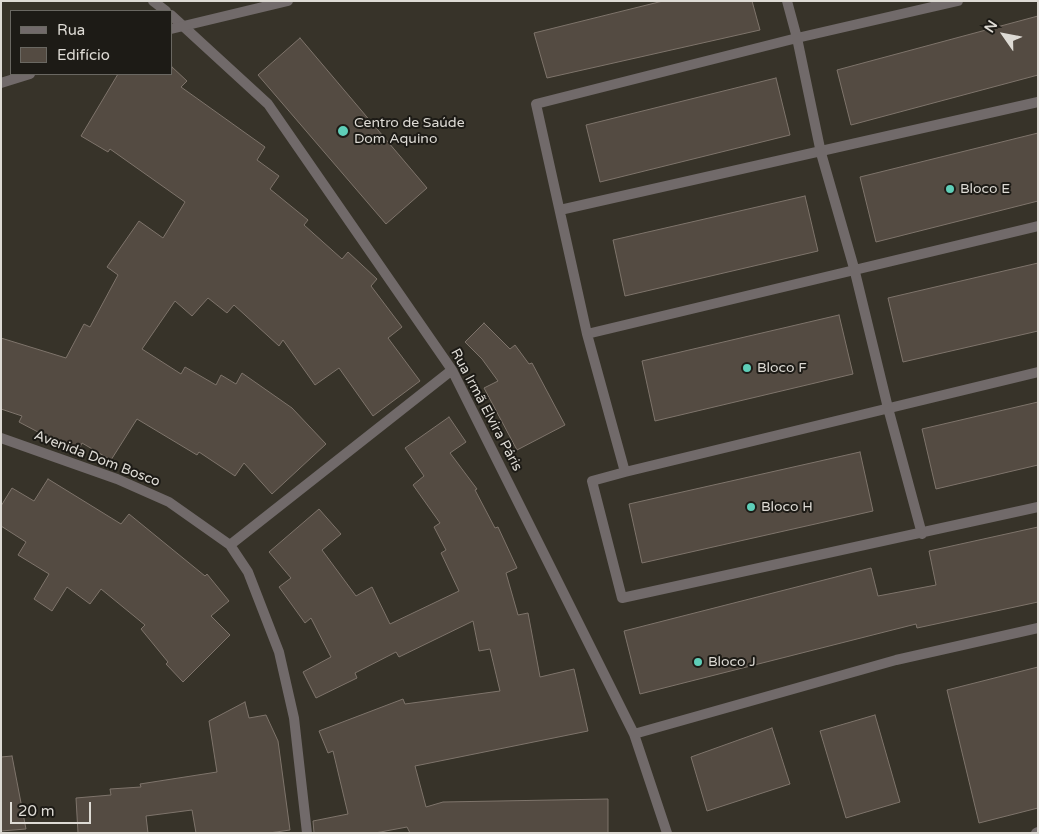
<!DOCTYPE html>
<html>
<head>
<meta charset="utf-8">
<style>
  body { margin:0 }
  #map { position:relative; width:1039px; height:834px; overflow:hidden; background:#373329; font-family:"Varela Round",sans-serif }
  canvas { display:block }
  .frame { position:absolute; inset:0; border:2px solid #dedbd5; pointer-events:none }
  .legend { position:absolute; left:10px; top:10px; width:162px; height:65px; box-sizing:border-box; background:#1d1b16; border:1px solid #6a6862; margin:0; padding:6px 9px; list-style:none; font-size:15px; color:#dedbd5 }
  .legend li { display:flex; align-items:center; gap:10px; height:25px }
  .legend b { width:25px; border:1px solid #6a6862 }
  .north { position:absolute; left:979px; top:10px; width:50px; height:50px; -webkit-text-stroke:4px #1d1b16; paint-order:stroke; rotate:303deg; font-size:14px; font-weight:700; line-height:20px; text-align:center; color:#dedbd5 }
  .north::after { content:''; display:block; margin:auto; width:18px; height:22px; background:#dedbd5; clip-path:polygon(50% 0,100% 100%,50% 72%,0 100%) }
  .scale { position:absolute; left:10px; top:802px; width:81px; height:22px; box-sizing:border-box; border:2px solid #dedbd5; border-top:0; padding-left:6px; font-size:15px; line-height:18px; white-space:nowrap; color:#dedbd5; -webkit-text-stroke:4px #1d1b16; paint-order:stroke }
</style>
</head>
<body>
<div id="map">
<canvas width="1039" height="834"></canvas>
<div class="frame"></div>
<ul class="legend">
<li><b style="height:6px;background:#716a6a"></b>Rua</li>
<li><b style="height:14px;background:#544b42"></b>Edifício</li>
</ul>
<div class="north">N</div>
<div class="scale">20 m</div>
</div>
<script>
const context = document.querySelector('canvas').getContext('2d');
context.lineJoin = 'round';
function fillPath(path, color) { context.fillStyle = color; context.fill(path, 'evenodd'); }
const toPath = rows => new Path2D(rows.map(r => 'M' + r).join(''));
function strokePath(path, color, width, dash) { context.strokeStyle = color; context.lineWidth = width; context.lineCap = dash ? 'butt' : 'round'; context.setLineDash(dash || []); context.stroke(path); }
function write(font, color, halo, rows, align = 'center') {
  context.font = font + ' "Varela Round",sans-serif'; context.lineWidth = 4; context.setLineDash([]); context.textBaseline = 'middle'; context.strokeStyle = halo; context.fillStyle = color; for (const [text, x, y, turn = 0] of rows) {
    context.save(); context.translate(x, y); context.rotate((+turn || 0) * Math.PI / 180); context.textAlign = isNaN(turn) ? turn : align; if (halo) context.strokeText(text, 0, 0); context.fillText(text, 0, 0); context.restore();
  }
}
const building = toPath([
  [663,1,752,1,760,30,547,78,534,33,663,1],
  [1038,16,1038,75,851,125,837,70,1038,16],
  [300,38,427,188,386,224,258,75,300,38],
  [172,67,187,81,181,87,265,147,257,160,279,176,270,189,308,220,304,225,342,259,348,252,377,279,371,286,402,327,388,338,420,381,373,416,339,368,315,385,283,340,279,346,234,305,227,313,208,298,192,316,175,301,142,349,181,374,185,367,216,385,221,375,236,384,242,373,292,408,326,444,272,494,244,463,235,476,199,452,197,455,137,419,111,460,82,443,78,451,55,441,19,422,22,416,1,409,1,338,66,358,84,324,90,327,118,275,107,267,139,221,163,238,185,202,110,149,108,152,81,136,118,74,171,74,172,67],
  [776,78,790,135,600,182,586,125,776,78],
  [1038,133,1038,201,876,242,860,177,1038,133],
  [805,196,818,251,625,296,613,240,805,196],
  [1038,263,1038,331,903,362,888,298,1038,263],
  [839,315,853,374,655,421,642,361,839,315],
  [484,323,510,349,515,345,529,364,532,363,565,425,517,450,484,388,498,381,482,359,465,342,484,323],
  [1038,402,1038,465,936,489,922,429,1038,402],
  [449,417,466,442,450,453,477,489,475,490,495,528,498,527,517,568,506,573,518,615,528,613,540,677,574,669,588,731,415,766,426,807,443,802,608,799,608,833,410,833,407,827,375,833,314,833,313,821,348,814,333,751,328,753,319,731,403,699,405,704,500,691,490,649,479,651,473,621,399,657,396,652,355,673,357,678,316,698,303,672,331,657,311,618,305,623,279,587,291,578,269,552,319,509,341,534,322,550,356,596,372,587,390,624,459,591,441,553,446,550,434,527,440,523,413,485,424,476,405,448,449,417],
  [860,452,873,511,642,563,629,504,860,452],
  [48,479,121,524,129,514,205,576,207,574,229,601,211,616,230,635,183,682,166,664,168,662,141,629,145,625,101,589,90,604,67,587,52,611,34,599,49,574,18,555,26,542,1,526,1,506,12,488,34,501,48,479],
  [1038,527,1038,602,917,628,916,624,640,694,624,631,871,568,878,596,936,585,929,551,1038,527],
  [1038,667,1038,808,979,823,947,690,1038,667],
  [245,702,249,718,266,715,278,741,290,830,269,833,196,833,192,810,146,816,148,833,78,833,76,798,111,795,110,789,141,787,140,784,217,772,209,721,245,702],
  [875,715,900,802,846,818,820,731,875,715],
  [772,728,790,784,707,811,691,757,772,728],
  [12,756,26,829,1,831,1,757,12,756]
]);
const service = toPath([
  [787,1,797,38,536,104,587,334,625,472,592,481,622,598,1038,507],
  [560,210,1038,102],
  [587,334,1038,226],
  [625,472,1038,372],
  [922,534,888,408,854,268,821,153,797,38,958,1]
]);
const minor = toPath([
  [153,1,166,11],
  [171,15,268,104,452,370,634,734,667,833],
  [1,438,117,479,169,502,230,545,248,572,279,652,294,718,307,833],
  [230,545,452,370],
  [634,734,896,660,1038,628],
  [1036,833,1038,832]
]);
const tertiary = toPath([
  [171,29,288,1],
  [1,83,30,74]
]);
const markers = [
  [343,131,6,"#5eceb8"],
  [950,189,5,"#5eceb8"],
  [747,368,5,"#5eceb8"],
  [751,507,5,"#5eceb8"],
  [698,662,5,"#5eceb8"]
];
const poiNames = [
  ["Centro de Saúde",354,123],
  ["Dom Aquino",354,139],
  ["Bloco E",960,189],
  ["Bloco F",757,368],
  ["Bloco H",761,507],
  ["Bloco J",708,662]
];
const streetNames = [
  ["Rua Irmã Elvira Páris",486,410,62],
  ["Avenida Dom Bosco",97,459,21]
];
fillPath(building, '#544b42');
strokePath(building, '#7e746b', 1);
strokePath(service, '#716a6a', 10);
strokePath(minor, '#716a6a', 10);
strokePath(tertiary, '#716a6a', 10);
for (const [x, y, r, color] of markers) { const dot = new Path2D(); dot.arc(x, y, r, 0, 2 * Math.PI); context.fillStyle = color; context.fill(dot); strokePath(dot, '#1d1b16', 2); }
write('14px', '#dedbd5', '#1d1b16', poiNames, 'left');
write('14px', '#dedbd5', '#1d1b16', streetNames);
</script>
</body>
</html>
